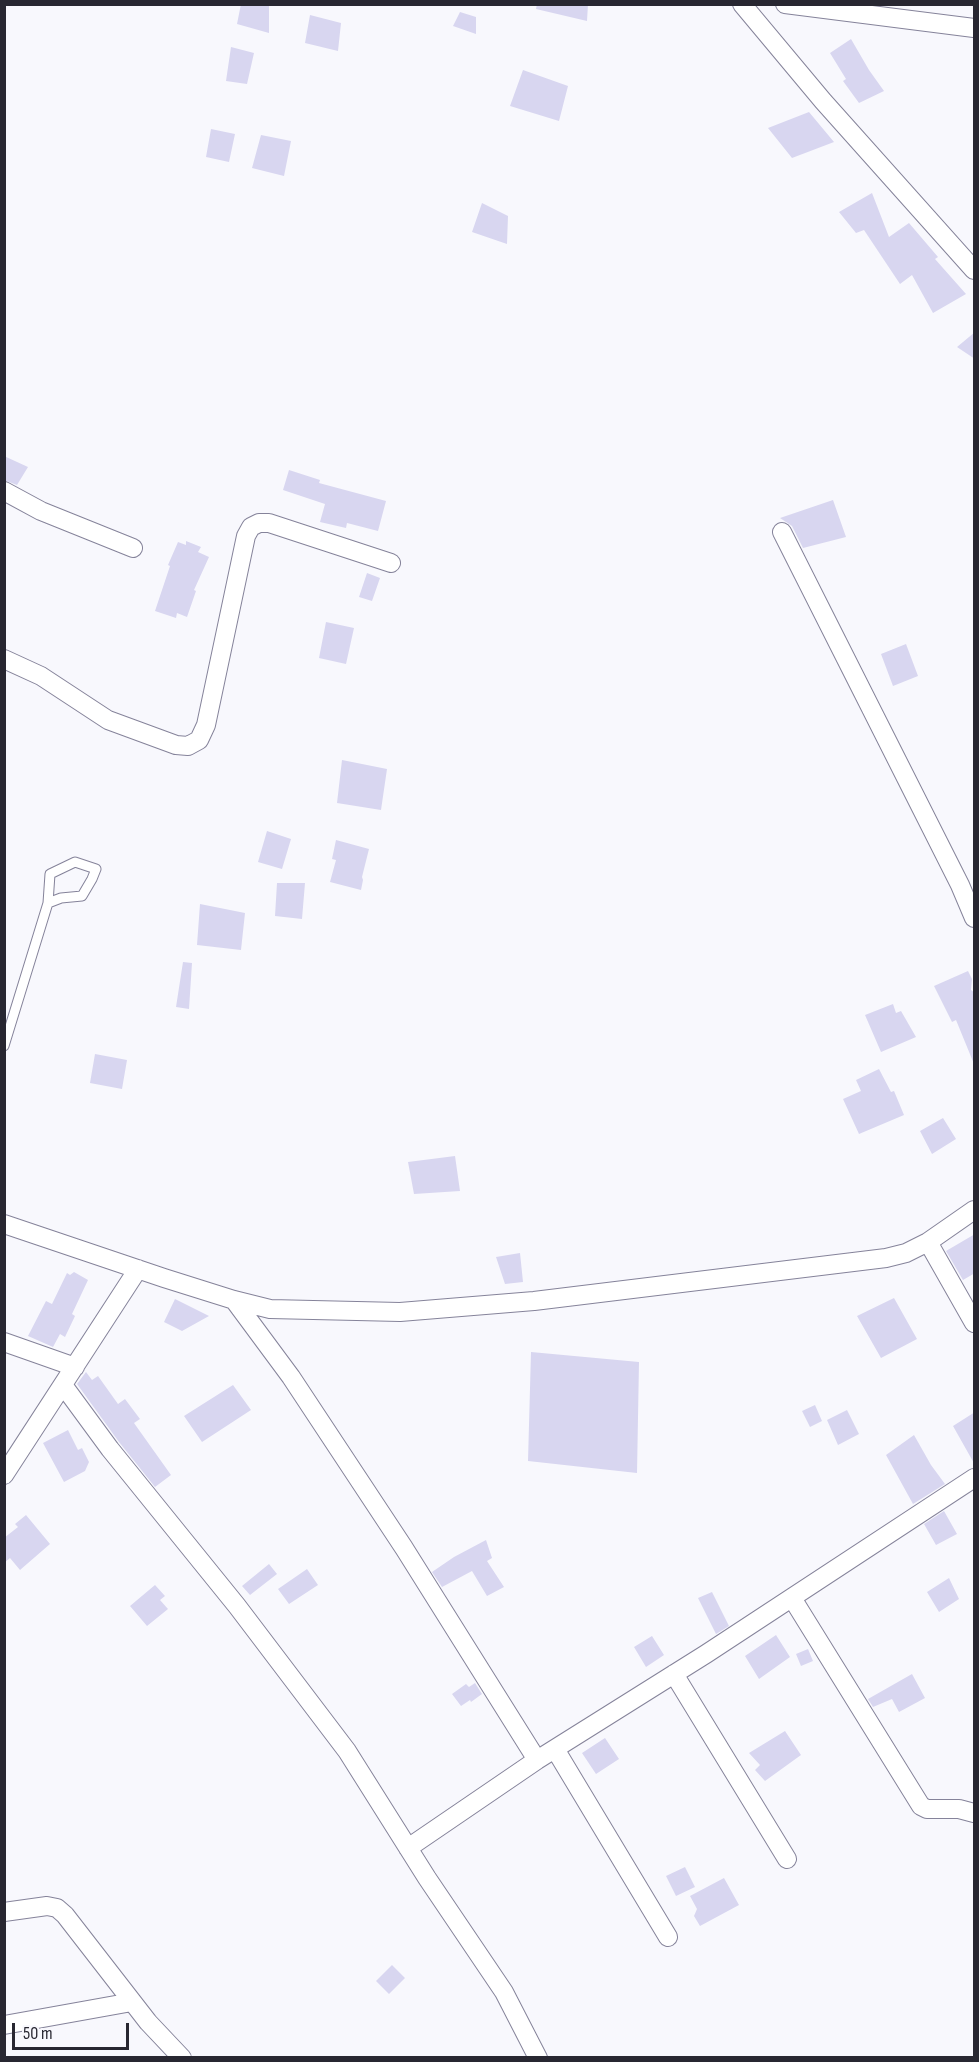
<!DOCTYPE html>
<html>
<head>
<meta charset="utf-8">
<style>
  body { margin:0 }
  #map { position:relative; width:979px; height:2062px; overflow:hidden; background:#f8f8fd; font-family:"Sofia Sans Condensed",sans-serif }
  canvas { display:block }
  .frame { position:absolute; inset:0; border:6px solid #282731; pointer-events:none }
  .scale { position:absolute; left:12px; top:2023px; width:117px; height:27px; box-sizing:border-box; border:3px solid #282731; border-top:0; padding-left:8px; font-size:18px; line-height:21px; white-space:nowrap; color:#282731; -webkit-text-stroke:4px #f8f8fd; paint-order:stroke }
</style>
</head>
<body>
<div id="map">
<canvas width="979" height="2062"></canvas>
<div class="frame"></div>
<div class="scale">50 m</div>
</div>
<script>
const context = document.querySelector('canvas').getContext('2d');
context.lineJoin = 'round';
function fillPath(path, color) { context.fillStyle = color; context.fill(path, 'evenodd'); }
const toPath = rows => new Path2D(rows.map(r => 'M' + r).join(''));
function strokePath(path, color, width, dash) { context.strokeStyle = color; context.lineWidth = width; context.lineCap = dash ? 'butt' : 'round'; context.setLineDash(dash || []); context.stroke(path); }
const building = toPath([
  [241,4,269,4,269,33,237,24],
  [537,4,588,4,587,21,536,9],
  [460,12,476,17,476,34,453,26],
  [310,15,341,23,338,51,305,43],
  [851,39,869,70,884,91,859,103,843,81,846,79,830,53],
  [231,47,254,53,247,84,226,81],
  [523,70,568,86,559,121,510,106],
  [809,112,834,142,792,158,768,128],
  [211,129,235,134,229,162,206,157],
  [261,135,291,141,284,176,252,168],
  [872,193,889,237,909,223,938,257,935,259,966,294,933,313,912,275,900,284,864,230,856,233,839,212],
  [482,203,508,216,507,244,472,232],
  [975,332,975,359,957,347],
  [4,456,28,467,17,485,4,480],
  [289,470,320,480,319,483,386,501,378,531,347,523,346,528,320,522,325,504,283,490],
  [833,500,846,537,803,548,792,526,780,518],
  [186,541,201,547,198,552,209,557,194,590,196,591,187,617,177,613,176,618,155,611,170,566,168,565,178,542,186,545],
  [367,573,380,578,372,601,359,597],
  [326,622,354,628,346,664,319,658],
  [906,644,918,676,893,686,881,654],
  [342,760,387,769,381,810,337,803],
  [267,831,291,839,282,869,258,862],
  [336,840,369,849,362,877,363,880,361,890,330,882,336,860,332,859],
  [277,883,305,883,302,919,275,916],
  [200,904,245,913,241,950,197,945],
  [183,962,192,963,189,1009,176,1007],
  [968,971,972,979,971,990,975,993,974,1064,956,1020,952,1022,934,986],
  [893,1004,896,1013,901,1011,916,1037,881,1052,865,1015],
  [95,1054,127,1060,122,1089,90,1083],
  [879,1069,891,1092,894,1091,904,1115,859,1134,843,1099,861,1091,856,1080],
  [943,1118,956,1139,932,1154,920,1131],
  [455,1156,460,1191,414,1194,408,1162],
  [975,1234,975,1273,963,1280,946,1251],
  [520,1253,523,1282,505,1284,496,1257],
  [74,1272,88,1280,72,1314,75,1316,65,1337,60,1334,53,1347,28,1336,46,1301,52,1304,67,1273,70,1275],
  [894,1298,917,1339,881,1358,857,1316],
  [175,1299,209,1316,182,1331,164,1322],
  [531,1352,639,1362,637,1473,528,1461],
  [86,1372,92,1380,98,1376,118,1404,125,1399,140,1419,134,1423,171,1475,155,1487,119,1442,77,1384],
  [233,1385,251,1410,202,1442,184,1416],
  [815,1405,822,1421,810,1427,802,1411],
  [847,1410,859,1434,838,1445,827,1420],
  [975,1412,975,1465,953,1426],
  [68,1430,78,1450,82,1448,89,1462,85,1471,64,1482,43,1443],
  [914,1435,931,1465,945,1484,913,1504,886,1455],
  [944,1511,957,1534,936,1545,924,1524],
  [26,1515,50,1544,20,1570,10,1558,4,1563,4,1538,18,1527,15,1524],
  [486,1540,492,1558,487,1561,504,1587,487,1596,472,1571,442,1587,432,1572,454,1557],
  [269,1564,277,1574,250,1595,242,1586],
  [307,1569,318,1585,289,1604,278,1589],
  [949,1578,959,1599,939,1612,927,1592],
  [155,1585,165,1596,160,1600,168,1609,147,1626,130,1606],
  [712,1592,729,1626,716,1634,698,1598],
  [776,1635,790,1657,759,1679,745,1656],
  [652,1636,664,1655,646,1667,634,1647],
  [808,1649,813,1661,801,1666,796,1654],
  [912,1674,925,1698,899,1712,892,1699,873,1707,868,1699],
  [475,1683,482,1694,471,1702,470,1700,461,1706,452,1694,466,1684,469,1687],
  [785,1731,801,1755,765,1781,755,1770,760,1765,749,1753],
  [605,1738,619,1759,596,1774,582,1753],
  [685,1867,695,1887,676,1896,666,1876],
  [724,1878,739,1905,700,1926,694,1916,697,1909,690,1896],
  [392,1965,405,1978,389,1994,376,1981]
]);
const lane = toPath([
  [4,1046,48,903,50,874,75,862,96,869,92,879,82,896,61,898,48,903]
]);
const street = toPath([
  [742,4,823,101,974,270],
  [785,4,974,28],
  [4,491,41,511,133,548],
  [782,532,960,885,974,918],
  [4,659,41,676,108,720,176,745,188,746,199,740,206,725,246,536,251,527,259,523,269,523,391,563],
  [4,1224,164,1278,234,1300,270,1309,400,1312,534,1301,886,1258,906,1253,928,1242,974,1210],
  [928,1242,974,1323],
  [234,1300,291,1377,404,1548,537,1760],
  [4,1342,75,1367],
  [63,1385,110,1449,237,1606,347,1751,427,1878,504,1992,538,2058],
  [4,1475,138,1269],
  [792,1598,921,1806,927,1809,959,1809,974,1813],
  [674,1674,787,1859],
  [555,1749,668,1937],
  [408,1848,537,1760,706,1654,974,1478],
  [4,1912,47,1906,57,1908,65,1915,148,2022,182,2058],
  [4,2025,132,2002]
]);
fillPath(building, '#d8d6f0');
strokePath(lane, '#85839a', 11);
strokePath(street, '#85839a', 20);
strokePath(lane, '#fff', 9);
strokePath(street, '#fff', 18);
</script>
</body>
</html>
